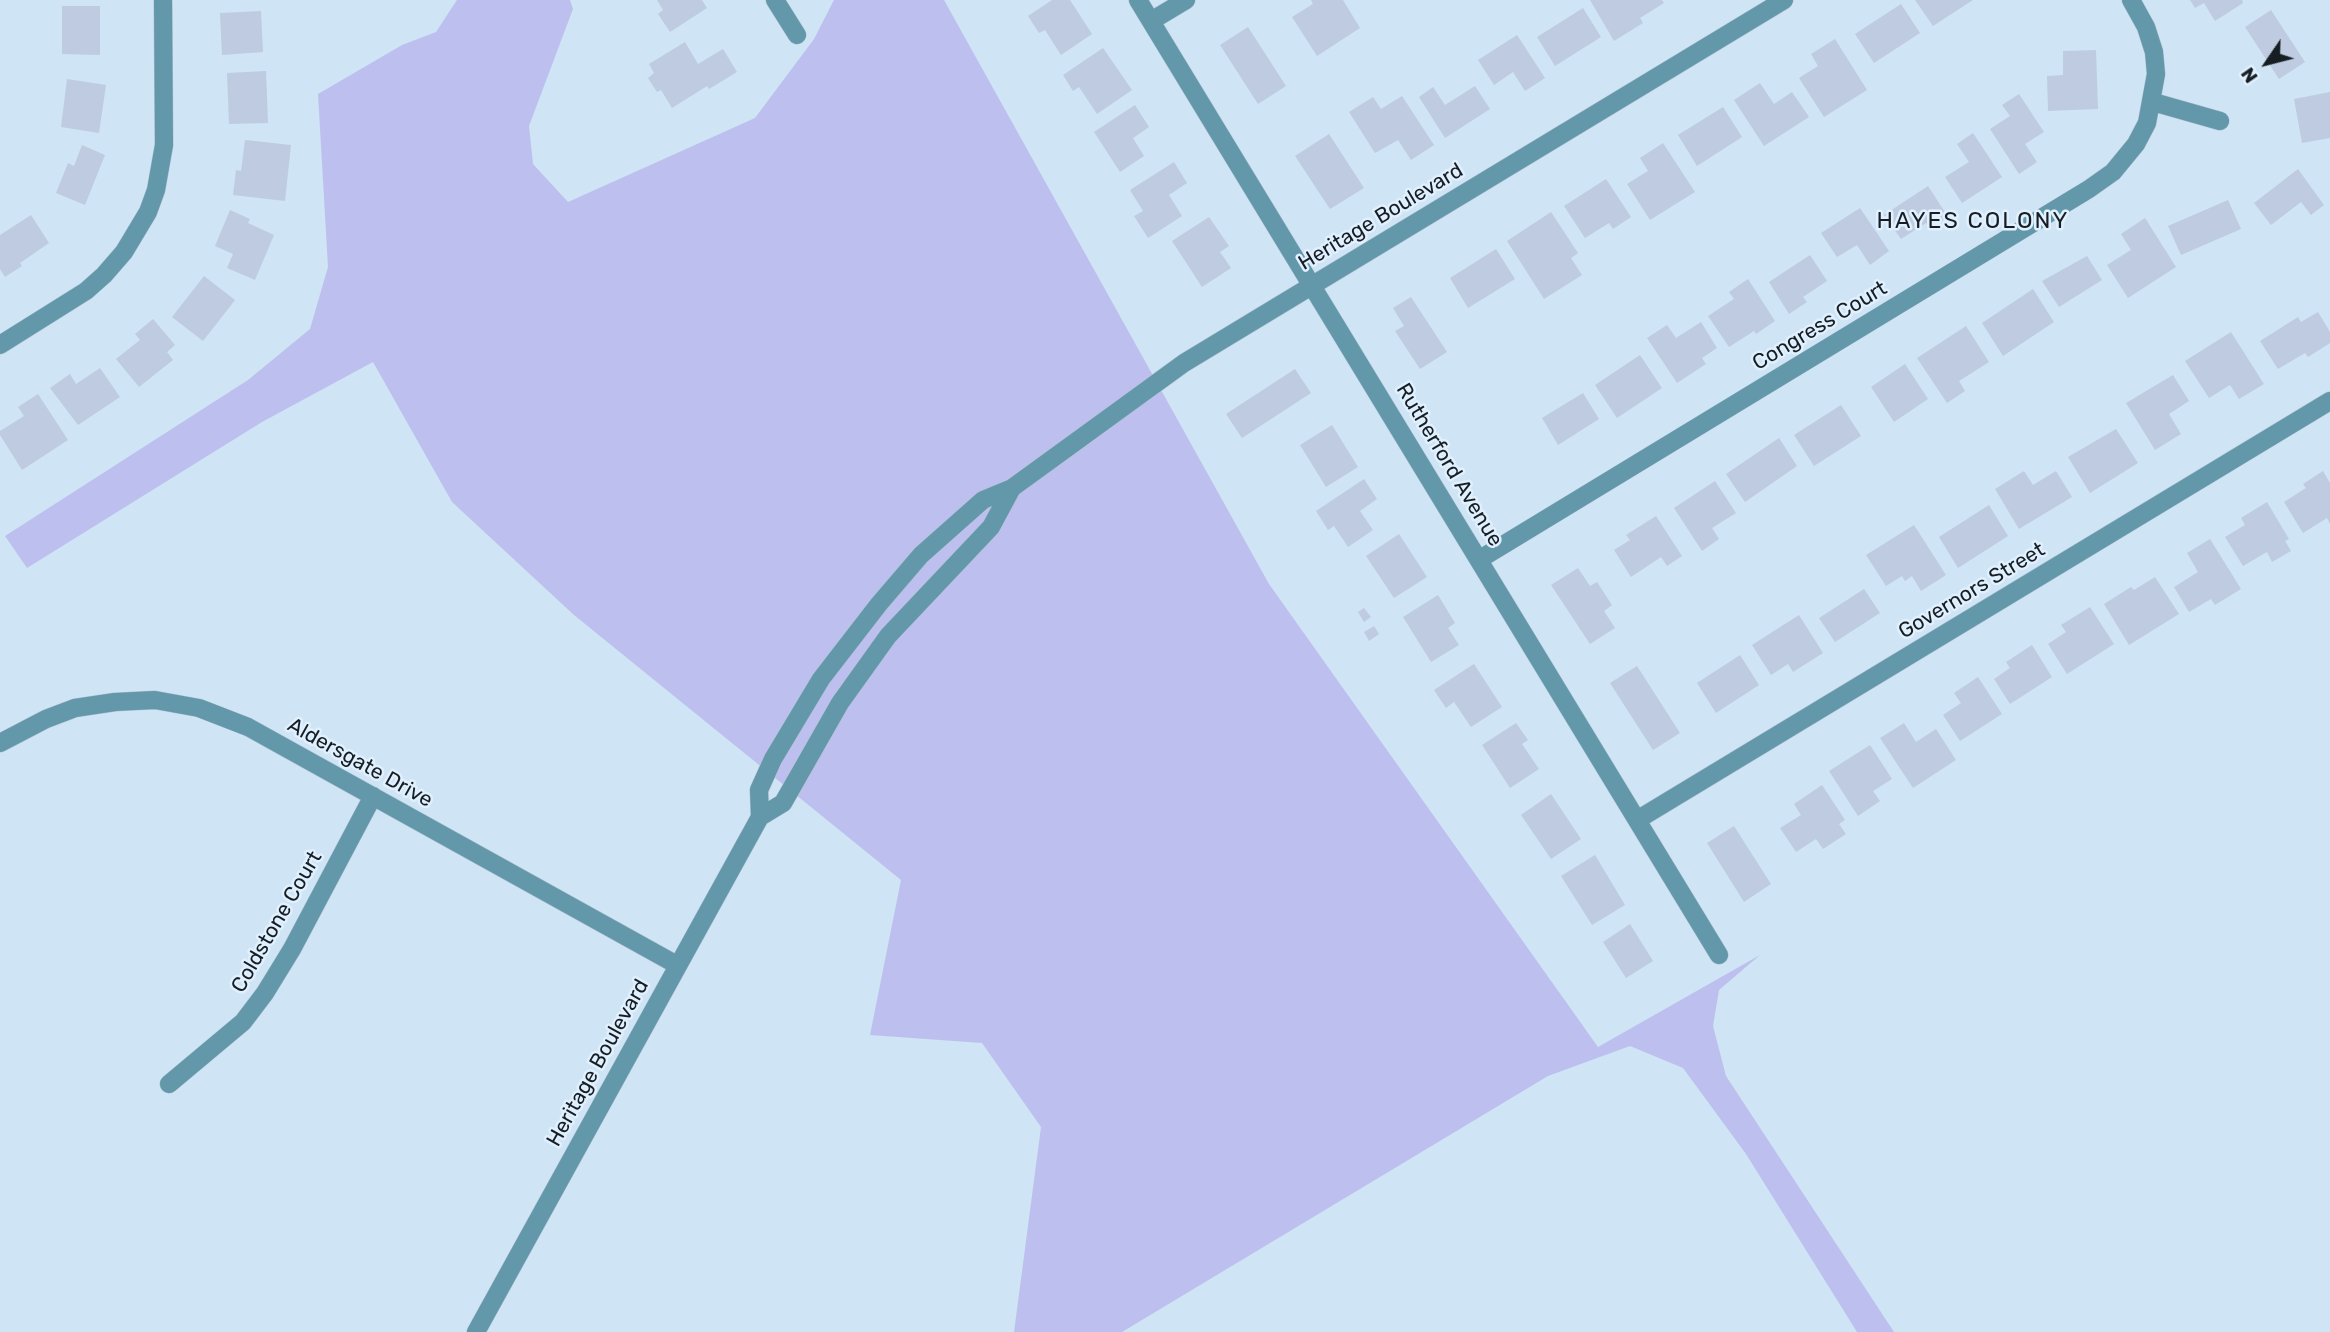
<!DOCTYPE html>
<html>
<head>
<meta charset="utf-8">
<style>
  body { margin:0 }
  #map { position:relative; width:2330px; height:1332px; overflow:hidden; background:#cfe4f4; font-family:Rubik,sans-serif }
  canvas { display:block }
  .north { position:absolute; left:2232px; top:28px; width:70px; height:70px; -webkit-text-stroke:5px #e0f0fe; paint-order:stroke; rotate:235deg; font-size:19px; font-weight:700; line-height:28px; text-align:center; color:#161e24 }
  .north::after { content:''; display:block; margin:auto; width:24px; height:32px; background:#161e24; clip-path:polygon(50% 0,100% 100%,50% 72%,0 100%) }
</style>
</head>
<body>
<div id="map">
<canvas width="2330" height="1332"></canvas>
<div class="north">N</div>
</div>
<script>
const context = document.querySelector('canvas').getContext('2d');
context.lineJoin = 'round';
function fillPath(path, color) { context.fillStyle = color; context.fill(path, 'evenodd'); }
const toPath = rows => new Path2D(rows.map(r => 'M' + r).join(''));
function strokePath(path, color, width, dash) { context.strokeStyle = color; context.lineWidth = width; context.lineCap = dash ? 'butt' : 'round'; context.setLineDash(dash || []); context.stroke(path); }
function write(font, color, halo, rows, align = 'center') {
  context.font = font + ' Rubik,sans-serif'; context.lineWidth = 5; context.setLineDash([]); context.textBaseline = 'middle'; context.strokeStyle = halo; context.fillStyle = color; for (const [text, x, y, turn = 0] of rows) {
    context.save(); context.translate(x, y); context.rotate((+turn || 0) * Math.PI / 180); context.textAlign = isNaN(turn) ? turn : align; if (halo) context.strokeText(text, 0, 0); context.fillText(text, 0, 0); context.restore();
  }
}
const green = toPath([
  [457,0,570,0,573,9,529,126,533,164,568,202,755,118,814,39,834,0,944,0,1269,584,1598,1047,1760,955,1719,990,1713,1026,1726,1076,1894,1332,1857,1332,1746,1154,1683,1068,1630,1046,1548,1076,1122,1332,1014,1332,1041,1127,982,1043,870,1035,901,880,574,615,452,502,373,362,262,422,27,568,5,536,248,380,310,329,328,267,318,94,402,45,436,32]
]);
const building = toPath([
  [657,0,702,0,707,8,670,32,658,14,663,10],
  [1052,0,1070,0,1092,34,1061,55,1045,30,1039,33,1028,16],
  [1311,0,1343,0,1360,28,1317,56,1292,17,1313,4],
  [1590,0,1662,0,1664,3,1640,18,1643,23,1614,41],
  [1915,0,1973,0,1933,26],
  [2190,0,2242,0,2243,3,2215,21,2204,3,2195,8],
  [1901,4,1920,33,1874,63,1855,34],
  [62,6,100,6,100,55,62,54],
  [1583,8,1601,37,1555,66,1537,37],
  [2271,10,2305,62,2279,79,2245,27],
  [261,11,263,52,222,55,220,13],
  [1248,27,1286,86,1258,104,1220,45],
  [1517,35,1545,78,1525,91,1513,72,1494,85,1478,60],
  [1835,39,1867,90,1824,117,1799,78,1818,66,1811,54],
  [685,42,698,64,723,49,737,72,709,89,707,86,672,108,661,90,657,92,648,78,654,73,649,64],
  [1103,48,1132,90,1097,114,1079,87,1073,91,1063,75],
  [2096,50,2098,109,2048,111,2047,76,2063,75,2063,51],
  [266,71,268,123,229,124,227,73],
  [67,79,106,85,99,133,61,127],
  [1760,83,1774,104,1792,92,1809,117,1764,146,1734,100],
  [1475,86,1490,109,1445,138,1419,97,1433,87,1445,105],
  [2330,92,2330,138,2302,143,2294,99],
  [2019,94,2044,132,2025,144,2037,162,2019,174,1990,129,2010,116,2002,105],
  [1402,96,1434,145,1411,160,1398,140,1375,153,1349,112,1373,97,1381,109],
  [1135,105,1149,127,1133,138,1144,156,1120,172,1094,132],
  [1723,107,1742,137,1697,166,1678,135],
  [1973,133,2002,177,1962,203,1945,177,1969,162,1957,144],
  [1329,134,1364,188,1330,209,1295,156],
  [245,140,291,145,285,201,233,195,236,170,241,171],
  [1663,143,1695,192,1650,220,1627,184,1648,171,1640,158],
  [82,145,105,155,85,205,56,193,68,163,74,166],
  [1174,162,1187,183,1169,195,1182,216,1148,238,1134,216,1143,211,1130,190],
  [2298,169,2324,205,2311,215,2301,202,2271,225,2254,203],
  [1606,179,1631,217,1613,229,1609,223,1585,238,1564,206],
  [1928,186,1948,217,1930,229,1926,223,1901,239,1884,215],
  [2228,200,2241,229,2181,255,2168,226],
  [1860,208,1889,251,1870,265,1857,245,1837,257,1821,233],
  [230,210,250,219,248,223,274,235,255,280,227,268,233,254,215,246],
  [1551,212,1578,253,1571,258,1582,275,1544,299,1507,241],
  [31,215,49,243,20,263,22,266,5,277,0,269,0,235],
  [1209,217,1229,246,1220,252,1231,268,1202,287,1172,241],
  [2145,218,2176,267,2128,298,2107,265,2131,250,2121,234],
  [1496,249,1515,279,1468,308,1450,278],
  [1810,255,1827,281,1803,297,1807,302,1789,314,1769,282],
  [2087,256,2102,280,2059,307,2042,281],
  [204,276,235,300,203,341,172,317],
  [1748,279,1775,321,1756,334,1754,331,1729,347,1708,316,1734,299,1729,292],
  [2033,289,2054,322,2003,356,1982,323],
  [1411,297,1447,352,1420,369,1395,331,1404,326,1393,308],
  [2318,312,2330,332,2330,343,2308,357,2305,353,2278,369,2260,341,2298,317,2301,322],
  [153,319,175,345,167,352,173,360,139,387,116,359,140,340,135,334],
  [1701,322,1717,348,1702,358,1706,364,1677,383,1647,338,1667,325,1676,338],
  [1966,326,1989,362,1959,381,1965,391,1947,403,1917,358],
  [2231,332,2264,384,2239,399,2230,385,2209,398,2185,361],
  [1640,355,1662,388,1617,418,1595,385],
  [1905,364,1928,399,1894,422,1871,387],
  [100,368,120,397,78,425,50,388,70,374,76,384],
  [1295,369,1311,393,1242,438,1226,414],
  [2173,375,2189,401,2169,414,2181,434,2155,450,2126,403],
  [1583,393,1599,419,1558,445,1542,418],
  [38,394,68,440,22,470,0,435,0,431,24,416,18,407],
  [1841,405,1861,436,1814,466,1794,435],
  [1332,425,1358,467,1326,487,1300,445],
  [2116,429,2138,463,2090,493,2068,457],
  [1779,438,1797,466,1745,502,1726,474],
  [2024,471,2033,485,2056,471,2072,497,2019,529,1995,489],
  [2323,471,2330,483,2330,524,2327,518,2303,533,2284,502,2306,488,2303,484],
  [1364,479,1377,499,1360,511,1373,530,1348,547,1334,526,1328,530,1316,511],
  [1715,481,1736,513,1712,528,1719,539,1702,551,1674,508],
  [2267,502,2289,539,2285,541,2291,551,2272,562,2267,552,2243,566,2225,537,2245,525,2241,518],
  [1989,505,2008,536,1958,568,1939,537],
  [1656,516,1682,556,1667,566,1661,557,1631,577,1614,550,1630,540,1626,535],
  [1914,525,1946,575,1921,591,1912,576,1905,581,1902,576,1886,586,1866,555],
  [1399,534,1427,577,1394,598,1366,556],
  [2210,539,2241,589,2215,605,2211,599,2189,612,2174,587,2198,572,2187,553],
  [1578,568,1590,586,1597,582,1612,605,1604,611,1615,628,1590,644,1551,585],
  [2155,577,2179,614,2129,645,2104,604,2131,587,2134,590],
  [1864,589,1880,613,1835,642,1819,618],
  [1438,595,1455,623,1448,628,1459,645,1431,662,1403,617],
  [2090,607,2114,644,2067,674,2048,644,2066,632,2061,625],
  [1364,608,1371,617,1364,622,1358,612],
  [1799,615,1823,653,1793,672,1788,664,1771,675,1752,645],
  [1374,626,1379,634,1369,641,1364,632],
  [2032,645,2052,677,2010,704,1994,679,2010,668,2006,662],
  [1740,655,1759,685,1716,713,1697,683],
  [1474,664,1502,707,1471,727,1454,702,1446,708,1434,690],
  [1637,666,1680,733,1653,750,1610,683],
  [1978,677,2002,714,1960,741,1943,715,1961,703,1954,693],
  [1516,723,1528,740,1522,744,1539,769,1510,788,1482,745],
  [1904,723,1916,742,1936,729,1956,760,1913,788,1880,738],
  [1870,745,1892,779,1873,791,1880,801,1858,816,1829,771],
  [1822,785,1845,820,1839,824,1846,834,1823,849,1816,839,1796,852,1780,828,1801,815,1794,804],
  [1551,794,1581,839,1551,859,1521,815],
  [1734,826,1771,884,1744,902,1707,843],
  [1595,855,1625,905,1592,925,1561,876],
  [1630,924,1653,961,1626,978,1603,942]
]);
const street = toPath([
  [775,0,797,35],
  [1138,0,1719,955],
  [1151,21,1186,0],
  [2153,102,2220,121],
  [0,345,86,291,104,275,124,252,148,212,156,190,164,145,163,0],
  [1480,559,2089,189,2113,172,2136,144,2147,123,2156,74,2154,52,2146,27,2131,0],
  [0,743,46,719,75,708,115,702,155,700,199,708,248,727,677,965],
  [760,817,759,790,773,759,821,679,879,604,921,555,983,500,1012,488,1184,363,1784,0],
  [1637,820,2330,401],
  [169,1084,243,1022,265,993,292,949,373,796],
  [476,1332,760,817,783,803,840,703,888,636,991,527,1012,488]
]);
const streetNames = [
  ["Heritage Boulevard",1381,217,-31],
  ["Congress Court",1820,326,-31],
  ["Rutherford Avenue",1449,465,59],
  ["Governors Street",1972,591,-31],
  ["Aldersgate Drive",360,763,29],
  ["Coldstone Court",277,922,-60],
  ["Heritage Boulevard",598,1063,-61]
];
const neighbourhoodNames = [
  ["HAYES COLONY",1973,221]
];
fillPath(green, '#bdc0ee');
fillPath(building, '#bfcbe0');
strokePath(street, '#aec0cf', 19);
strokePath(street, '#6397aa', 18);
write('21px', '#161e24', '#e0f0fe', streetNames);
context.letterSpacing = '2px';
write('23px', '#161e24', '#e0f0fe', neighbourhoodNames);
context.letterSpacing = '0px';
</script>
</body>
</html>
